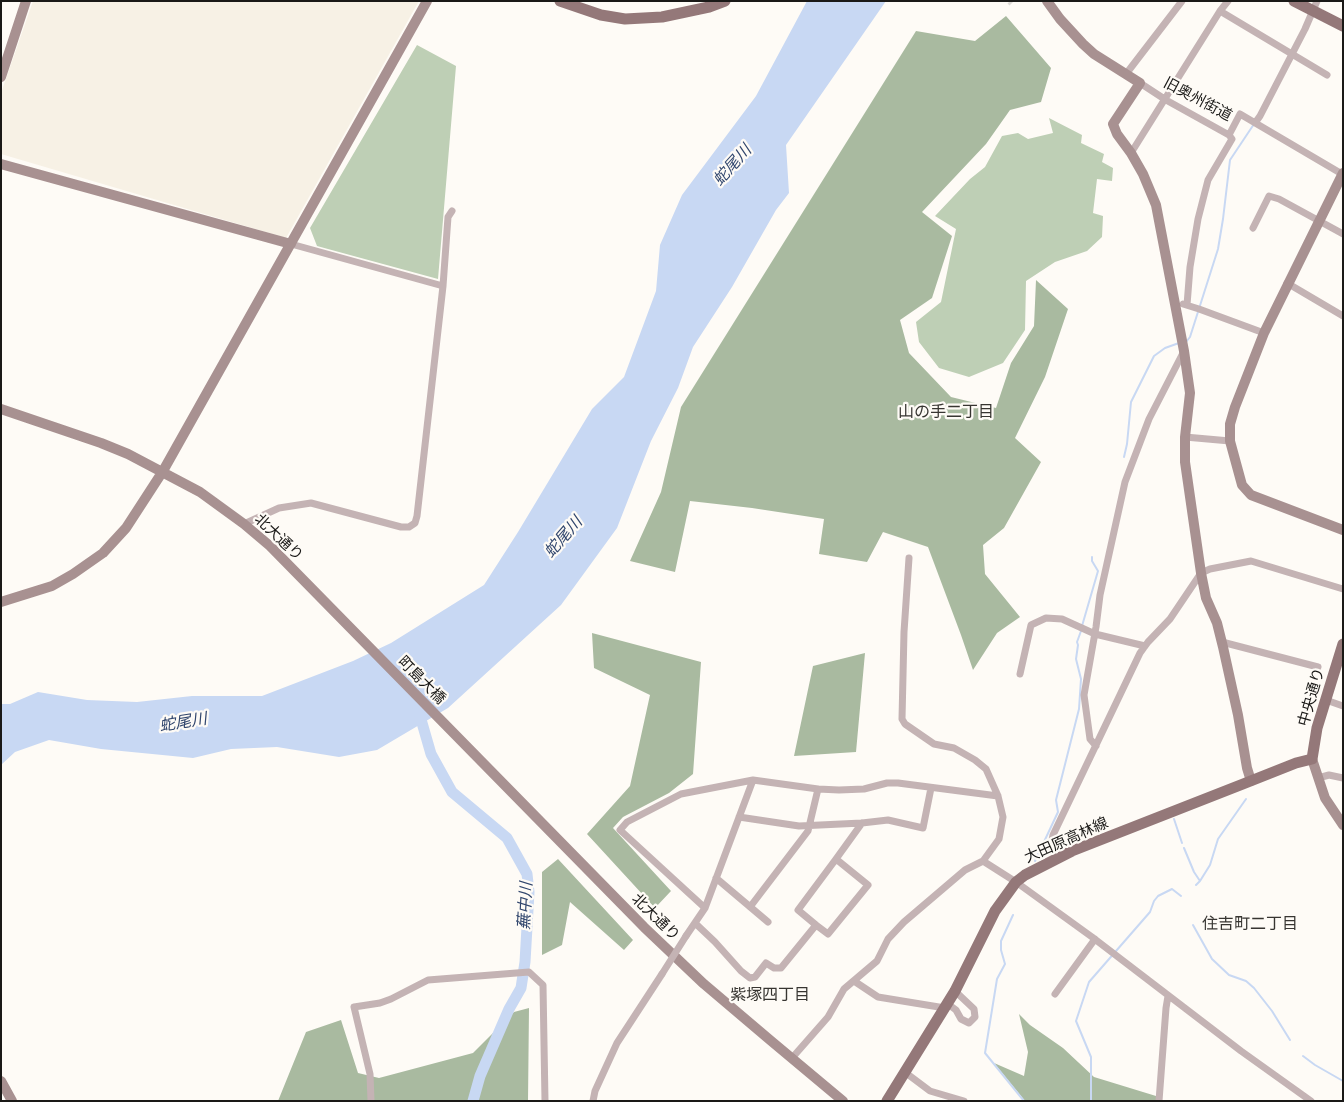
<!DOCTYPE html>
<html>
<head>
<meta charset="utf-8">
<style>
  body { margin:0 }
  #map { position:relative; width:1344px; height:1102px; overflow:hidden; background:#fefbf6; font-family:"Exo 2",sans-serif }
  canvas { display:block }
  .frame { position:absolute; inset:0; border:2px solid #1a1917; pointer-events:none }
</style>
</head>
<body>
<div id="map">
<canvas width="1344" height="1102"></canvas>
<div class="frame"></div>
</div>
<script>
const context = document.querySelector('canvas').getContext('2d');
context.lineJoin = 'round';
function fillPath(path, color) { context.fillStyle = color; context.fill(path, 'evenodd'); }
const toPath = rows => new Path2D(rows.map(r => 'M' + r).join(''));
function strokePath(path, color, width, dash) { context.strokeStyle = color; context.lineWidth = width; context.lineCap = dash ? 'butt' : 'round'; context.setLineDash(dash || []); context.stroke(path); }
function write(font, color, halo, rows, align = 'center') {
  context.font = font + ' "Exo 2","Noto Sans JP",sans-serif'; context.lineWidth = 4.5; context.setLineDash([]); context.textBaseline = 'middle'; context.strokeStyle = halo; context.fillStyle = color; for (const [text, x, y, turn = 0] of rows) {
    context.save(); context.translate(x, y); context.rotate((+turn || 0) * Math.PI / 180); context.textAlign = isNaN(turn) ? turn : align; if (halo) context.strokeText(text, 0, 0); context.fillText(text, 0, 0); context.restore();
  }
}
const built = toPath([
  [33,1,419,1,286,238,1,154,1,93]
]);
const green = toPath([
  [417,45,456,66,438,279,317,246,310,228],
  [1049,118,1082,135,1081,143,1104,154,1102,162,1113,168,1112,181,1097,179,1093,213,1103,216,1102,237,1087,251,1055,262,1026,281,1025,330,1003,363,969,377,939,368,919,342,916,322,941,302,956,229,935,216,970,179,985,167,1002,136,1018,133,1028,139,1053,133]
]);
const forest = toPath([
  [1006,16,1051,68,1041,102,1010,110,986,144,922,212,952,236,932,298,900,320,909,353,951,397,996,408,1011,363,1034,326,1036,280,1068,309,1045,377,1015,438,1041,462,1004,528,983,545,985,574,1020,617,997,633,973,670,961,635,928,547,883,532,867,562,819,554,824,519,752,508,690,501,675,572,630,561,661,492,681,407,916,31,975,41],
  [592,633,701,662,693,774,669,793,623,817,613,828,671,891,655,908,587,834,630,786,650,695,594,668],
  [865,653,856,752,794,756,813,666],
  [558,859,633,940,624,950,570,902,562,945,542,955,542,872],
  [529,1008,528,1101,278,1101,306,1032,341,1020,358,1073,379,1078,473,1053,514,1012],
  [1019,1014,1030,1025,1063,1048,1094,1077,1156,1096,1156,1101,1025,1101,994,1063,1024,1076,1028,1052]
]);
const water = toPath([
  [807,1,886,1,786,145,789,193,776,210,732,287,693,347,678,388,651,441,617,528,561,605,448,708,377,750,339,757,277,747,231,749,193,758,101,749,49,740,15,752,1,765,1,704,10,704,38,692,87,700,137,702,192,696,262,696,353,661,391,643,484,585,518,532,592,409,624,377,656,291,660,245,682,195,756,96]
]);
const stream = toPath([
  [1186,342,1190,337,1218,249,1223,219,1230,160,1254,124],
  [1124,457,1127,444,1131,402,1154,356,1165,348,1179,343],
  [1082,626,1098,571,1092,561,1092,557],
  [1174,819,1182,843],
  [1184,848,1194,872,1200,881],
  [1035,861,1058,812,1056,800,1079,709,1081,679,1076,659,1078,645,1077,642,1081,631],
  [1196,885,1200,881,1210,865,1218,839,1246,799],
  [1013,915,1001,941,1001,950,1005,964,997,979,985,1053,1024,1101],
  [1193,925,1212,959,1229,975,1246,981,1254,988,1272,1011,1290,1040],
  [1303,1056,1315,1065,1343,1081],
  [1091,1101,1091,1057,1076,1021,1089,982,1150,912,1154,901,1158,896,1172,889,1181,896]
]);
const river = toPath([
  [418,709,431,754,452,792,507,838,527,874,529,892,525,962,521,988,509,1009,480,1076,473,1101]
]);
const streetTunnel = toPath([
  [1010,1,1012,3]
]);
const street = toPath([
  [1220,11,1327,75],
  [1126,74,1182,1],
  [1140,83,1166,100,1229,135,1240,114,1342,174],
  [1255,123,1260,116,1305,29,1317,1],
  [1131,153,1220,11,1228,1],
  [1253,228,1269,196,1279,199,1343,234],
  [291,244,443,286],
  [1287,283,1343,316],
  [1183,304,1199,309,1264,333],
  [1187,305,1190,267,1198,219,1208,180,1232,139,1229,135],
  [1185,437,1230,441],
  [244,524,279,508,311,503,401,527,409,527,415,523,417,516,443,286,448,217,452,211],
  [909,558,904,632,902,719,905,724,934,744,954,748,975,760,986,769,998,796,1003,817,999,839,983,861,1016,882,1092,937,1241,1051,1311,1101],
  [1222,642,1318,667],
  [1020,674,1031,625,1046,618,1062,619,1095,634,1145,646],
  [1326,700,1343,706],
  [1096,746,1090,739,1084,695,1096,627,1100,595,1125,482,1149,419,1184,351],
  [1318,778,1329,775,1343,778],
  [739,817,799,826,862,823,888,820,923,828,931,788],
  [1059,858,1051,845,1053,835,1140,653,1148,642,1170,619,1201,573,1210,569,1251,561,1343,589],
  [716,878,768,922],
  [750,907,808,831,818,789],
  [705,908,620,830,627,822,681,794,753,780,818,789,839,790,864,789,887,783,898,783,998,796],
  [695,923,715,942,741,971,750,978,755,977,766,963,774,968,781,968,816,925,828,934,868,885,836,859,862,823],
  [816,925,798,910,836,859],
  [686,936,705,908,753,780],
  [854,981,878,997,945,1008],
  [1055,994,1095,939],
  [948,1004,956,1010,961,1019,969,1023,975,1017,974,1009,955,991],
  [792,1058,828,1017,844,989,877,961,888,939,904,922,965,870,983,861],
  [906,1073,930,1091,964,1101],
  [371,1101,370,1074,354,1007,380,1003,391,999,428,980,529,972,543,985,545,1101],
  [593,1101,595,1091,617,1043,662,974],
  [1159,1101,1166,1008,1168,996]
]);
const secondary = toPath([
  [1047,1,1060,19,1083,44,1094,54,1140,83,1113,124,1117,134,1131,153,1143,174,1156,205,1184,351,1190,393,1185,437,1185,462,1201,573,1206,598,1217,623,1223,647,1238,715,1247,768,1251,781],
  [1,77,26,1],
  [1,164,291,244],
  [1343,173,1264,333,1235,407,1230,424,1230,441,1242,485,1251,495,1343,530],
  [1,409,101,443,128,454,200,492,244,524,270,546,644,927,704,984,770,1040,843,1101],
  [1,602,52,586,73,574,103,553,126,528,163,471,427,1],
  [1312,759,1325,798,1343,825],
  [1,1081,12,1101]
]);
const primary = toPath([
  [560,1,601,15,625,19,662,17,709,7,725,1],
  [1294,1,1343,26],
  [887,1101,955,991,995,911,1016,882,1025,875,1072,851,1243,784,1296,763,1312,759,1317,728,1343,644]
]);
const streetBridge = toPath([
  [662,974,686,936]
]);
const streetNames = [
  ["旧奥州街道",1198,99,28],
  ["北大通り",279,537,43],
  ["町島大橋",422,680,45],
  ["中央通り",1311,697,-74],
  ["大田原高林線",1066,840,-24],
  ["北大通り",656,917,44]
];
const waterNames = [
  ["蛇尾川",732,165,-48],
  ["蛇尾川",563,537,-49],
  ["蛇尾川",183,722,-9],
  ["蕪中川",525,906,-87]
];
const neighbourhoodNames = [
  ["山の手二丁目",946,412],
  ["住吉町二丁目",1250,924],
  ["紫塚四丁目",770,995]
];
fillPath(built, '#f7f1e5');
fillPath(green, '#becfb5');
fillPath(forest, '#a9baa0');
fillPath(water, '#c8d8f3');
strokePath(stream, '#c8d8f3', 2);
strokePath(river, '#c8d8f3', 11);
strokePath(streetTunnel, '#dcd9d5', 7, [7, 3.5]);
strokePath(street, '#c4b3b4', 7);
strokePath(secondary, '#a89191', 10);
strokePath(primary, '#947879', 11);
strokePath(streetBridge, '#c4b3b4', 7);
write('15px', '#1a1917', '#fefbf6', streetNames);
write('italic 16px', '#31466d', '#fefbf6', waterNames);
write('16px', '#373531', '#fefbf6', neighbourhoodNames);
</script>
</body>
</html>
